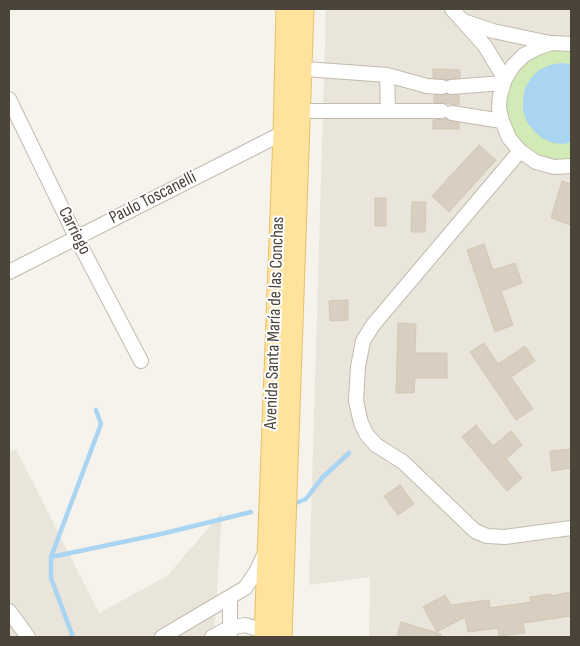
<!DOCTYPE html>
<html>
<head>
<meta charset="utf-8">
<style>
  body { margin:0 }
  #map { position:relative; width:580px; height:646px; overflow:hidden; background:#f6f3ec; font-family:"Sofia Sans Condensed",sans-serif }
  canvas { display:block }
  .frame { position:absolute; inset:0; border:10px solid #4b4439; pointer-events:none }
</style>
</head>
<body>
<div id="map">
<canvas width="580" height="646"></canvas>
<div class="frame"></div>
</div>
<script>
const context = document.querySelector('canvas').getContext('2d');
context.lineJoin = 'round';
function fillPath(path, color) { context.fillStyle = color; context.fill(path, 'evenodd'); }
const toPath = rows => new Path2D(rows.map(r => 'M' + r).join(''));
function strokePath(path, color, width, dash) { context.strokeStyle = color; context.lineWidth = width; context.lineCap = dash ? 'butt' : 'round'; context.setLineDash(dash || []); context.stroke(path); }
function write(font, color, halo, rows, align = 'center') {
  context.font = font + ' "Sofia Sans Condensed",sans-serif'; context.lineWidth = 4; context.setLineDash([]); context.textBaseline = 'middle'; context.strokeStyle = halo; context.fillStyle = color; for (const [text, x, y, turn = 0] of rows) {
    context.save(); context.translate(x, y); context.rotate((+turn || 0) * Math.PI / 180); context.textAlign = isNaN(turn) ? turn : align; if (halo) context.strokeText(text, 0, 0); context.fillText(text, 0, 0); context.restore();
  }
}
const residential = toPath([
  [326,9,571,9,571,637,369,637,370,577,309,585],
  [16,449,99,613,167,576,222,512,214,637,9,637,9,452]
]);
const green = toPath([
  [559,48,571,50,571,64,561,63,525,88,523,99,523,111,564,144,571,142,571,158,564,160,548,158,534,152,521,142,512,129,507,114,506,98,510,83,518,69,530,58,544,51]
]);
const water = toPath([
  [561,63,571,64,571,142,564,144,553,143,542,138,534,131,527,122,523,111,523,99,525,88,531,78,539,70,550,65]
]);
const stream = toPath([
  [96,410,101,424,51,557,161,534,251,512],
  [296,503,306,499,322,478,349,453],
  [51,557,51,578,73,637]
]);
const building = toPath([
  [433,69,460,70,460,78,446,80,433,78,433,69],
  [447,94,459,95,459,105,434,102,434,95,447,94],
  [446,119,459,123,459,129,433,129,433,120,446,119],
  [479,145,496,160,449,212,432,196,479,145],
  [562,181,571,184,571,225,551,218,562,181],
  [375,198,386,198,386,226,375,226,375,198],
  [412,202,426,202,425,232,411,232,412,202],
  [484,244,493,270,515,263,522,283,501,291,513,325,495,332,467,250,484,244],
  [348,300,348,320,330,321,329,301,348,300],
  [398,323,416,324,415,353,447,353,447,378,415,378,414,393,396,393,398,323],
  [484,343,498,364,525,346,535,361,511,377,533,409,516,420,470,352,484,343],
  [476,425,493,446,511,431,522,445,506,459,522,478,507,491,462,437,476,425],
  [571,449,571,468,552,471,550,451,571,449],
  [400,485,414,504,398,515,384,496,400,485],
  [571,592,571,616,523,623,525,633,499,636,498,628,468,632,465,617,437,632,423,607,445,595,451,605,489,600,490,608,531,602,530,597,551,594,551,596,571,592],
  [401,622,441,634,441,637,397,637,401,622]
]);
const minor = toPath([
  [452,9,485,46,505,79],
  [463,21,493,31,550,43],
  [571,44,552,43,537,48,524,55,513,66,505,79,500,96,499,108,502,121,509,138,520,151,536,162,554,167,571,166],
  [292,68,387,75,427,86,442,87],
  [387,75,388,111],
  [451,87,503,83],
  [9,99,76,237,141,361],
  [291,111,442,111],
  [452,113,502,121],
  [520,151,373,325,363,341,358,367,356,401,361,423,367,435,376,445,403,462,475,531,487,536,505,537,571,528],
  [9,272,283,133,290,132],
  [230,598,230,635],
  [9,611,28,637],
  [162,637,245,588,256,572,265,553],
  [212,637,229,628,245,625,264,631]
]);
const major = toPath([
  [264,637,283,133,286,9],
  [282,637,304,9]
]);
const streetNames = [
  ["Paulo Toscanelli",153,198,-27],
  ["Carriego",74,231,63],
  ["Avenida Santa María de las Conchas",275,323,-88]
];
fillPath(residential, '#eae5da');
fillPath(green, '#d2eab5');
fillPath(water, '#a9d4f2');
strokePath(stream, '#a9d4f2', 4.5);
fillPath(building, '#d8cfc1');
strokePath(building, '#d3c7b4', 1);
strokePath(minor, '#c2bbae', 16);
strokePath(major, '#e6c16a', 21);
strokePath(minor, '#fff', 14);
strokePath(major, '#ffe39c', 19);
write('18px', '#4b4439', '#fff', streetNames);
</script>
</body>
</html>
